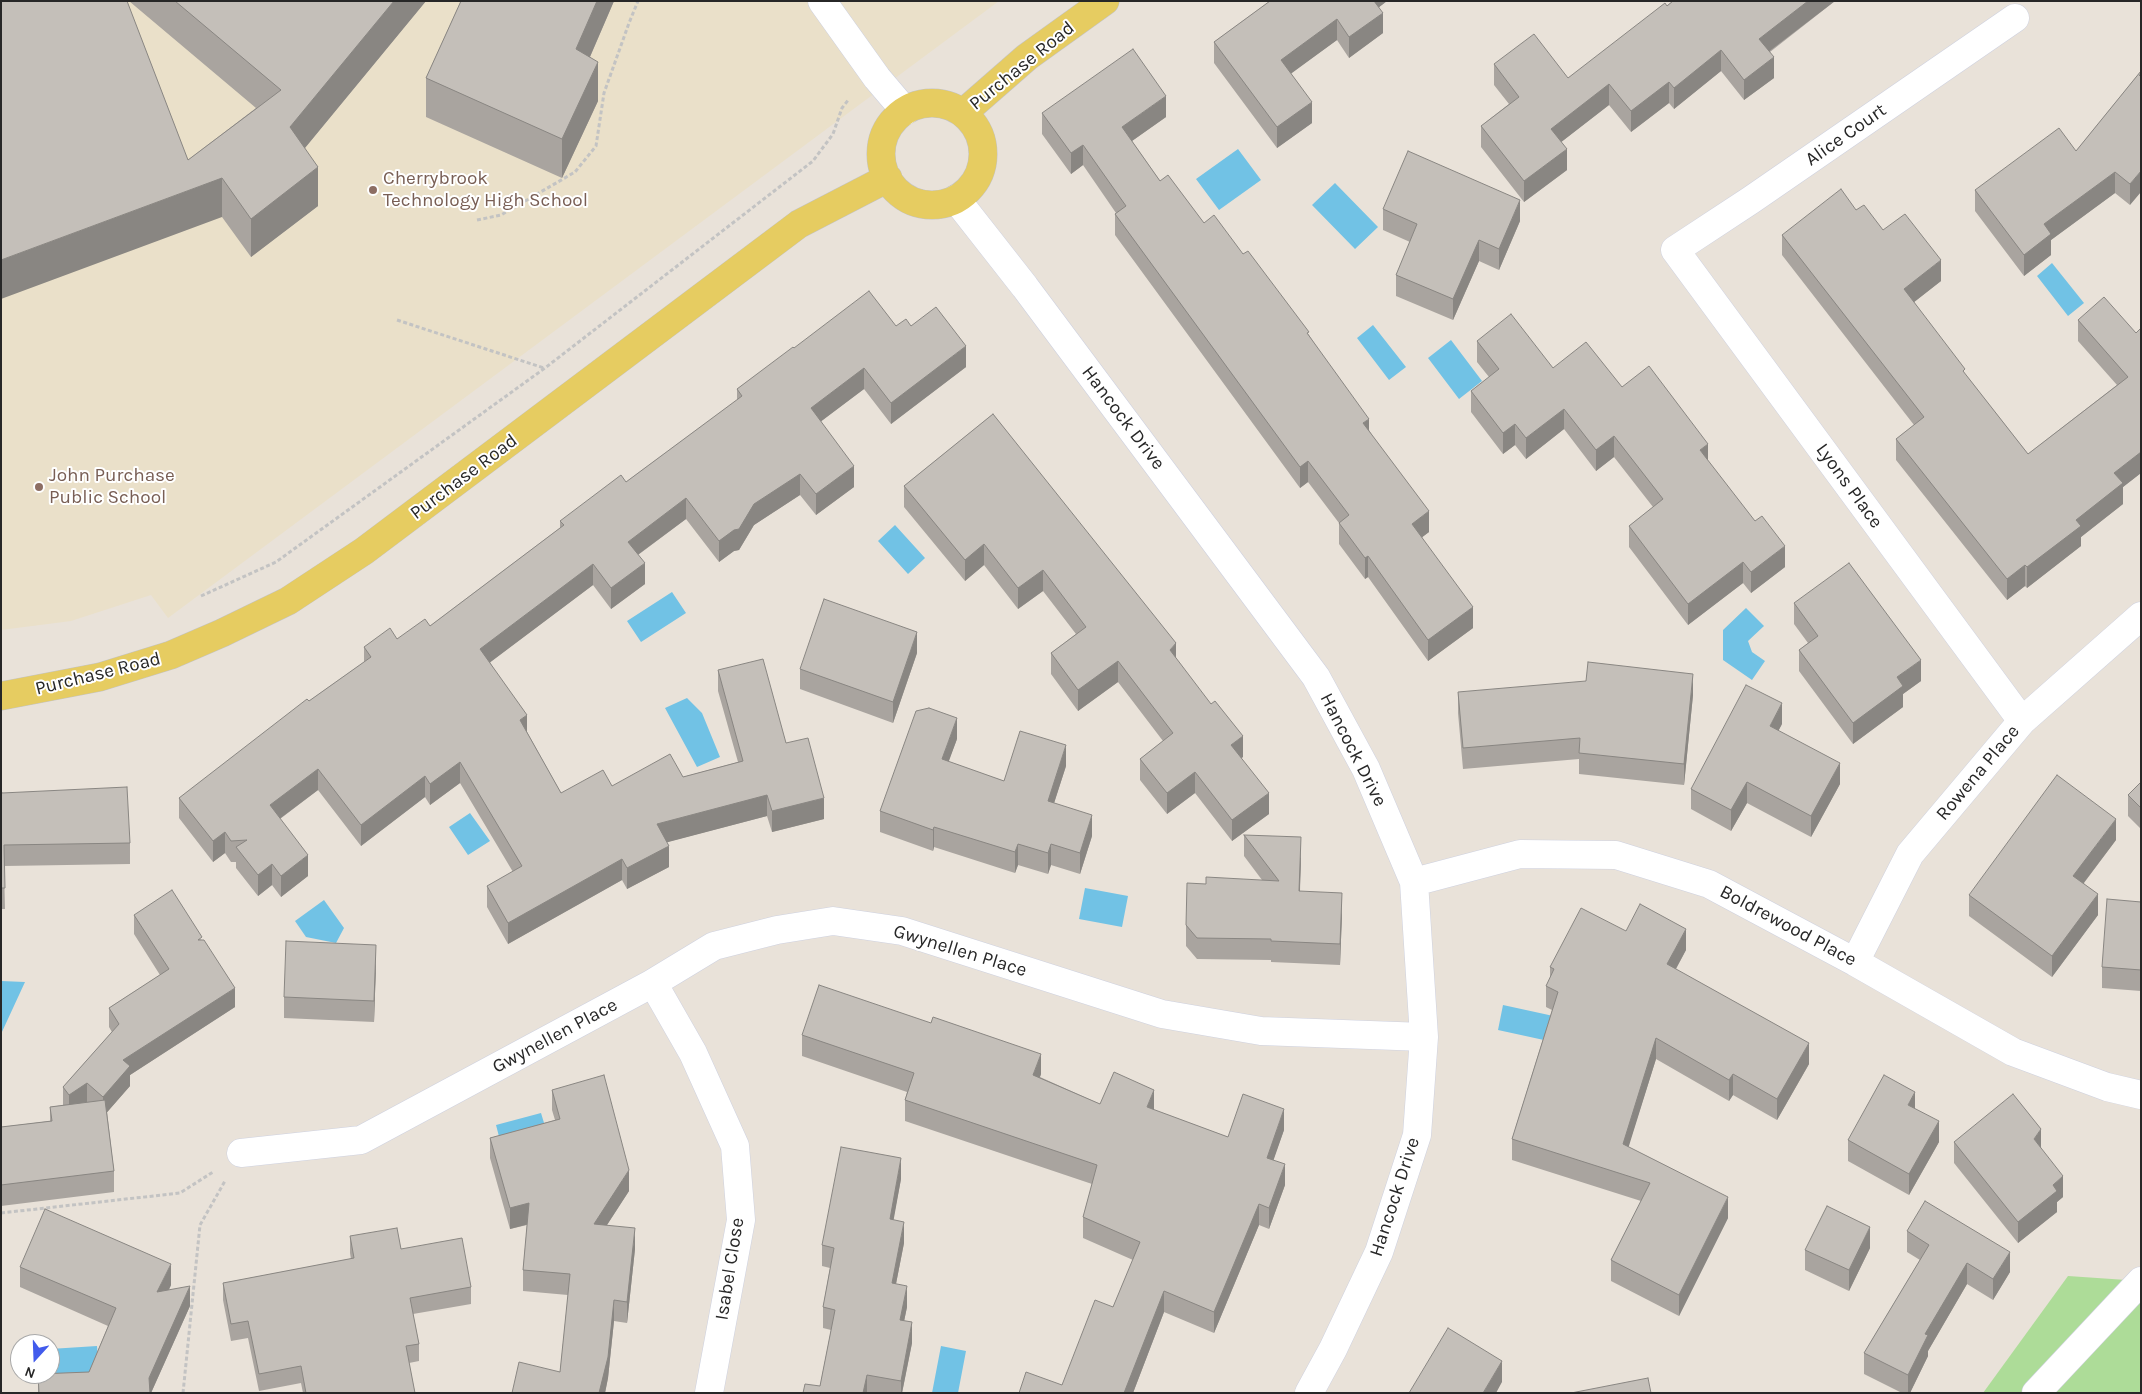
<!DOCTYPE html>
<html>
<head>
<meta charset="utf-8">
<style>
  body { margin:0 }
  #map { position:relative; width:2142px; height:1394px; overflow:hidden; background:#e9e2d9; font-family:Karla,sans-serif }
  canvas { display:block }
  .frame { position:absolute; inset:0; border:2px solid #272727; pointer-events:none }
  .north { position:absolute; left:10px; top:1334px; width:50px; height:50px; box-sizing:border-box; background:#fff; border:1px solid #a9a9a9; border-radius:50%; rotate:200deg; font-size:14px; font-weight:700; line-height:20px; text-align:center; color:#272727 }
  .north::after { content:''; display:block; margin:auto; width:18px; height:22px; background:#425bec; clip-path:polygon(50% 0,100% 100%,50% 72%,0 100%) }
</style>
</head>
<body>
<div id="map">
<canvas width="2142" height="1394"></canvas>
<div class="frame"></div>
<div class="north">N</div>
</div>
<script>
const context = document.querySelector('canvas').getContext('2d');
context.lineJoin = 'round';
function fillPath(path, color) { context.fillStyle = color; context.fill(path, 'evenodd'); }
const toPath = rows => new Path2D(rows.map(r => 'M' + r).join(''));
function strokePath(path, color, width, dash) { context.strokeStyle = color; context.lineWidth = width; context.lineCap = dash ? 'butt' : 'round'; context.setLineDash(dash || []); context.stroke(path); }
function write(font, color, halo, rows, align = 'center') {
  context.font = font + ' Karla,sans-serif'; context.lineWidth = 4; context.setLineDash([]); context.textBaseline = 'middle'; context.strokeStyle = halo; context.fillStyle = color; for (const [text, x, y, turn = 0] of rows) {
    context.save(); context.translate(x, y); context.rotate((+turn || 0) * Math.PI / 180); context.textAlign = isNaN(turn) ? turn : align; if (halo) context.strokeText(text, 0, 0); context.fillText(text, 0, 0); context.restore();
  }
}
const education = toPath([
  [1,1,999,1,168,618,151,595,71,621,1,630]
]);
const green = toPath([
  [2068,1276,2141,1281,2141,1393,1983,1393]
]);
const water = toPath([
  [1238,149,1261,180,1219,210,1196,179],
  [1335,183,1378,227,1355,249,1312,205],
  [2052,263,2084,303,2068,316,2037,276],
  [1373,325,1406,367,1389,380,1357,338],
  [1451,340,1482,381,1459,399,1428,358],
  [895,525,925,558,908,574,878,541],
  [672,592,686,613,641,642,627,621],
  [1746,608,1764,626,1748,641,1752,652,1765,661,1752,680,1723,660,1723,630],
  [687,698,702,713,720,757,697,767,665,708],
  [470,813,490,841,468,855,449,827],
  [1085,888,1128,896,1122,927,1079,919],
  [324,900,344,928,336,943,306,937,295,921],
  [1,981,25,982,1,1034],
  [1503,1005,1558,1017,1553,1042,1498,1030],
  [541,1113,548,1136,502,1148,496,1125],
  [97,1346,99,1373,46,1378,46,1374,50,1374,50,1349],
  [941,1346,966,1351,958,1393,932,1393]
]);
const path = toPath([
  [477,220,501,215,575,172,596,146,604,93,629,23,638,1],
  [397,320,544,368],
  [201,596,276,562,545,368,813,161,833,134,842,108,849,99],
  [1,1213,180,1193,213,1172],
  [183,1393,200,1225,225,1181]
]);
const minor = toPath([
  [822,1,877,78,905,111],
  [2015,18,1751,200,1675,250,2022,721],
  [956,199,1025,287,1316,677,1366,769,1414,882,1424,1037,1417,1135,1379,1252,1333,1349,1309,1393],
  [1414,882,1520,854,1616,855,1709,884,1855,962,2013,1052,2107,1087,2141,1095],
  [1855,962,1910,854,2022,721,2141,616],
  [653,983,693,1053,735,1146,741,1220,709,1393],
  [241,1153,361,1140,653,983,714,946,777,930,833,921,902,931,1162,1014,1261,1031,1424,1037],
  [2036,1393,2141,1281]
]);
const major = toPath([
  '881 154a51 51 0 1 1 102 0a51 51 0 1 1-102 0Z',
  [963,113,1027,57,1105,1],
  [1,696,100,677,171,655,222,633,288,601,364,551,799,224,888,178]
]);
const wall = toPath([
  [129,1,426,1,305,148,318,206,251,257,222,217,188,160,256,108],
  [461,1,614,1,590,57,598,101,562,178,426,117,426,78],
  [1270,1,1387,1,1379,7,1383,33,1349,58,1337,40,1291,73,1312,123,1277,148,1214,63,1214,42],
  [1673,1,1835,1,1770,52,1774,78,1744,100,1721,71,1674,109,1669,103,1631,132,1609,105,1561,142,1567,170,1524,202,1481,147,1481,126,1509,104,1494,85,1494,64,1568,78],
  [2141,71,2130,205,2115,193,2051,240,2051,255,2024,276,1975,211,1975,190,2076,151],
  [1042,113,1166,117,1132,141,1160,181,1204,223,1243,254,1309,335,1369,430,1429,532,1422,537,1473,628,1428,661,1368,577,1365,579,1339,544,1339,523,1308,482,1300,488,1115,235,1115,214,1116,213,1083,165,1071,174,1042,134],
  [1383,209,1520,221,1499,270,1479,261,1453,320,1396,296,1396,275,1410,242,1383,230],
  [1856,210,1883,230,1941,281,1914,302,1965,374,2028,454,2117,385,2078,341,2078,320,2136,333,2141,328,2141,473,2123,487,2123,504,2081,537,2081,546,2027,588,2025,586,2007,600,1896,460,1896,439,1914,425,1782,255,1782,235],
  [896,326,911,326,966,367,891,424,864,389,821,421,854,487,816,515,800,495,754,525,739,550,734,551,719,562,686,519,638,555,645,584,611,609,593,585,490,662,527,732,561,793,683,777,738,762,718,691,718,670,786,743,824,819,772,832,767,816,667,842,669,867,627,889,622,880,508,944,487,907,487,886,513,872,460,783,430,805,425,797,361,846,318,790,280,819,308,876,281,897,272,885,258,896,236,868,236,862,231,862,225,853,213,862,179,818,179,798,309,701,364,662,364,647,397,639,430,626,560,528,560,521,626,482,737,400,737,389,794,348],
  [1477,341,1553,368,1622,387,1708,461,1785,567,1751,593,1743,583,1688,625,1629,547,1629,526,1653,507,1614,457,1596,471,1564,429,1526,459,1515,445,1503,454,1471,412,1471,391,1489,377,1477,362],
  [993,414,1176,658,1243,757,1241,758,1269,814,1232,841,1195,793,1167,814,1140,780,1140,759,1163,741,1118,682,1078,711,1051,674,1051,653,1076,634,1043,591,1018,609,984,565,965,581,904,507,904,486],
  [1794,603,1921,681,1903,694,1903,707,1853,744,1799,671,1799,650,1808,643,1794,624],
  [917,653,893,723,800,689,800,669],
  [1458,692,1693,695,1684,785,1579,774,1579,759,1463,769,1458,713],
  [1782,724,1778,731,1840,784,1811,837,1747,803,1731,831,1691,809,1691,789],
  [957,739,948,762,1004,781,1066,766,1054,803,1092,836,1080,874,1051,865,1048,874,1018,865,1015,873,934,847,933,851,880,832,880,811],
  [2141,782,2141,829,2128,816,2128,795],
  [1,790,2,793,130,843,130,864,4,866,5,909,1,909],
  [1244,835,1301,858,1300,891,1342,914,1340,965,1271,962,1271,960,1197,959,1186,946,1186,925,1206,884,1262,880,1244,856],
  [2116,840,2084,883,2098,915,2052,977,1969,916,1969,895],
  [2141,902,2141,991,2102,988,2102,967],
  [134,915,202,940,235,1007,130,1075,130,1086,107,1112,114,1171,114,1192,1,1206,1,1127,50,1121,50,1107,63,1105,63,1087,112,1032,109,1027,109,1008,160,975,134,934],
  [1686,950,1676,969,1809,1064,1777,1120,1733,1095,1729,1101,1656,1059,1628,1147,1728,1218,1679,1316,1611,1281,1611,1260,1641,1201,1512,1160,1512,1139,1552,1010,1546,1007,1546,986,1550,978,1550,967],
  [376,965,374,1022,284,1018,284,997],
  [802,1035,1041,1074,1040,1077,1100,1104,1154,1110,1228,1137,1284,1130,1273,1160,1285,1185,1269,1229,1259,1225,1214,1333,1164,1312,1133,1393,1019,1393,1062,1385,1113,1307,1133,1260,1083,1238,1083,1217,1092,1184,905,1121,905,1100,907,1092,802,1056],
  [552,1090,629,1191,607,1225,635,1249,627,1323,614,1321,608,1378,605,1393,560,1372,568,1295,523,1291,523,1270,527,1225,510,1229,490,1158,490,1138,555,1120,552,1110],
  [1915,1109,1939,1142,1909,1195,1848,1161,1848,1140],
  [1954,1142,2041,1148,2063,1197,2057,1202,2057,1212,2018,1243,1954,1163],
  [901,1179,893,1220,904,1243,896,1284,907,1307,904,1321,912,1343,902,1393,803,1393,820,1386,831,1330,823,1328,823,1307,830,1268,822,1266,822,1245],
  [1907,1231,2010,1272,1993,1300,1967,1284,1928,1351,1928,1356,1910,1393,1902,1393,1864,1374,1864,1353,1920,1260,1907,1252],
  [350,1236,401,1249,471,1287,471,1304,413,1314,419,1344,419,1361,409,1363,415,1393,303,1393,301,1383,259,1391,248,1338,231,1341,223,1300,223,1283,351,1259,350,1253],
  [1870,1248,1849,1291,1805,1270,1805,1250],
  [20,1267,171,1285,169,1290,190,1306,151,1393,38,1393,38,1374,89,1372,108,1326,20,1287]
]);
const shadedWall = toPath([
  [394,1,426,1,290,166,290,127],
  [597,1,614,1,576,89,576,49],
  [1369,1,1387,1,1369,15],
  [1808,1,1835,1,1759,59,1759,39],
  [1383,13,1383,33,1349,58,1349,37],
  [1337,19,1337,40,1281,81,1281,60],
  [1721,50,1721,71,1674,109,1674,88],
  [1774,57,1774,78,1744,100,1744,80],
  [598,62,598,101,562,178,562,139],
  [1669,82,1669,103,1631,132,1631,111],
  [1609,84,1609,105,1551,150,1551,129],
  [1166,96,1166,117,1122,148,1122,127],
  [1312,102,1312,123,1277,148,1277,127],
  [1083,145,1083,165,1071,174,1071,153],
  [1567,149,1567,170,1524,202,1524,181],
  [318,167,318,206,251,257,251,219],
  [2141,171,2141,192,2130,205,2130,184],
  [2115,172,2115,193,2051,240,2051,255,2024,276,2024,255,2044,224],
  [222,178,222,217,1,299,1,260],
  [1520,200,1520,221,1499,270,1499,249],
  [1479,240,1479,261,1453,320,1453,299],
  [1941,260,1941,281,1904,310,1904,289],
  [966,346,966,367,891,424,891,403],
  [864,368,864,389,811,429,811,408],
  [1564,409,1564,429,1526,459,1526,438],
  [1369,419,1369,440,1363,423],
  [1515,424,1515,445,1503,454,1503,433],
  [1614,436,1614,457,1596,471,1596,450],
  [1708,444,1708,464,1700,450],
  [2141,452,2141,473,2123,487,2123,504,2081,537,2081,546,2027,588,2027,567,2076,520,2114,473],
  [1308,461,1308,482,1300,488,1300,467],
  [854,466,854,487,816,515,816,494],
  [800,474,800,495,754,525,739,550,734,551,719,562,719,541,754,504],
  [686,498,686,519,628,562,628,542],
  [1429,511,1429,532,1412,545,1412,524],
  [984,544,984,565,965,581,965,560],
  [1785,546,1785,567,1751,593,1751,572],
  [1368,556,1368,577,1365,579,1365,558],
  [1743,562,1743,583,1688,625,1688,604],
  [645,563,645,584,611,609,611,588],
  [593,564,593,585,480,670,480,649],
  [2025,565,2025,586,2007,600,2007,579],
  [1043,570,1043,591,1018,609,1018,588],
  [1473,607,1473,628,1428,661,1428,640],
  [917,632,917,653,893,723,893,702],
  [1176,643,1176,664,1170,650],
  [1921,660,1921,681,1903,694,1903,707,1853,744,1853,723,1897,677],
  [1118,661,1118,682,1078,711,1078,690],
  [1693,674,1693,695,1684,785,1684,764],
  [1782,703,1782,724,1770,747,1770,726],
  [527,715,527,735,520,720],
  [957,718,957,739,942,780,942,759],
  [1243,736,1243,757,1231,765,1231,745],
  [1066,745,1066,766,1048,822,1048,801],
  [460,762,460,783,430,805,430,784],
  [1840,763,1840,784,1811,837,1811,816],
  [318,769,318,790,270,826,270,805],
  [1195,772,1195,793,1167,814,1167,793],
  [425,776,425,797,361,846,361,825],
  [1747,782,1747,803,1731,831,1731,810],
  [1269,793,1269,814,1232,841,1232,820],
  [767,795,767,816,657,845,657,824],
  [824,798,824,819,772,832,772,811],
  [1092,815,1092,836,1080,874,1080,853],
  [2116,819,2116,840,2073,897,2073,876],
  [934,827,934,847,933,851,933,830],
  [225,832,225,853,213,862,213,841],
  [1301,837,1301,858,1299,912,1299,891],
  [1018,844,1018,865,1015,873,1015,852],
  [1051,844,1051,865,1048,874,1048,853],
  [669,846,669,867,627,889,627,868],
  [308,855,308,876,281,897,281,876],
  [622,859,622,880,508,944,508,923],
  [272,864,272,885,258,896,258,875],
  [1342,893,1342,914,1340,965,1340,944],
  [2098,894,2098,915,2052,977,2052,956],
  [1686,929,1686,950,1667,985,1667,964],
  [376,945,376,965,374,1022,374,1001],
  [235,988,235,1007,130,1075,130,1086,103,1117,103,1097,123,1060],
  [1656,1038,1656,1059,1623,1165,1623,1144],
  [1809,1043,1809,1064,1777,1120,1777,1099],
  [1041,1054,1041,1074,1033,1096,1033,1075],
  [1733,1074,1733,1095,1729,1101,1729,1080],
  [87,1083,87,1102,69,1114,69,1095],
  [1154,1090,1154,1111,1147,1107],
  [1915,1092,1915,1113,1908,1105],
  [1284,1109,1284,1130,1267,1179,1267,1158],
  [1939,1121,1939,1142,1909,1195,1909,1174],
  [2041,1129,2041,1150,2034,1139],
  [901,1158,901,1179,890,1240,890,1219],
  [1285,1164,1285,1185,1269,1229,1269,1208],
  [629,1170,629,1191,594,1245,594,1224],
  [2063,1176,2063,1197,2057,1202,2057,1212,2018,1243,2018,1222,2053,1185],
  [1728,1197,1728,1218,1679,1316,1679,1295],
  [529,1203,529,1224,510,1229,510,1208],
  [1259,1204,1259,1225,1214,1333,1214,1312],
  [904,1222,904,1243,892,1304,892,1283],
  [1870,1227,1870,1248,1849,1291,1849,1270],
  [635,1228,635,1249,627,1323,627,1302],
  [2010,1252,2010,1272,1993,1300,1993,1279],
  [1967,1263,1967,1284,1928,1351,1928,1356,1910,1393,1908,1393,1908,1375,1925,1334],
  [171,1264,171,1285,157,1313,157,1292],
  [190,1286,190,1306,151,1393,149,1393,149,1378],
  [907,1286,907,1307,900,1341,900,1320],
  [1164,1291,1164,1312,1133,1393,1124,1393],
  [614,1300,614,1321,608,1378,605,1393,599,1393],
  [912,1322,912,1343,902,1393,901,1393,901,1381],
  [1502,1361,1502,1382,1496,1393,1483,1393],
  [867,1375,867,1393,863,1393]
]);
const building = toPath([
  [3,1,127,1,188,160,281,90,175,1,394,1,290,127,318,167,251,219,222,178,1,260,1,2,3,1],
  [461,1,597,1,576,49,598,62,562,139,426,78,461,1],
  [1270,1,1374,1,1383,13,1349,37,1337,19,1281,60,1312,102,1277,127,1214,42,1270,1],
  [1673,1,1808,1,1759,39,1774,57,1744,80,1721,50,1674,88,1669,82,1631,111,1609,84,1551,129,1567,149,1524,181,1481,126,1519,97,1494,64,1534,34,1568,78,1665,3,1667,6,1673,1],
  [1133,49,1166,96,1122,127,1160,181,1168,175,1204,223,1214,215,1243,254,1248,251,1309,332,1307,333,1369,419,1363,423,1429,511,1412,524,1473,607,1428,640,1368,556,1365,558,1339,523,1349,515,1308,461,1300,467,1115,214,1126,206,1083,145,1071,153,1042,113,1133,49],
  [2141,71,2141,75,2139,75,2141,77,2141,171,2130,184,2115,172,2044,224,2051,234,2024,255,1975,190,2059,128,2076,151,2141,71],
  [1408,151,1520,200,1499,249,1479,240,1453,299,1396,275,1417,224,1383,209,1408,151],
  [1841,189,1856,210,1864,205,1883,230,1905,214,1941,260,1904,289,1965,369,1963,371,2028,454,2128,377,2078,320,2104,297,2136,333,2141,328,2141,452,2114,473,2123,483,2076,520,2081,526,2027,567,2025,565,2007,579,1896,439,1924,417,1782,235,1841,189],
  [869,291,896,326,906,319,911,326,936,307,966,346,891,403,864,368,811,408,854,466,816,494,800,474,754,504,739,529,734,530,719,541,686,498,628,542,645,563,611,588,593,564,480,649,527,715,520,720,561,793,603,770,612,786,670,754,683,777,743,761,718,670,763,659,786,743,808,738,824,798,772,811,767,795,657,824,669,846,627,868,622,859,508,923,487,886,522,866,460,762,430,784,425,776,361,825,318,769,270,805,308,855,281,876,272,864,258,875,236,847,247,840,231,841,225,832,213,841,179,798,307,699,309,701,371,657,364,647,390,628,397,639,425,619,430,626,564,525,560,521,621,475,626,482,742,396,737,389,793,347,794,348,869,291],
  [1511,314,1553,368,1586,342,1622,387,1649,366,1708,444,1700,450,1755,521,1762,516,1785,546,1751,572,1743,562,1688,604,1629,526,1663,499,1614,436,1596,450,1564,409,1526,438,1515,424,1503,433,1471,391,1499,369,1477,341,1511,314],
  [993,414,1176,643,1170,650,1211,704,1215,701,1243,736,1231,745,1269,793,1232,820,1195,772,1167,793,1140,759,1173,733,1118,661,1078,690,1051,653,1086,627,1043,570,1018,588,984,544,965,560,904,486,993,414],
  [1849,563,1921,660,1897,677,1903,686,1853,723,1799,650,1818,636,1794,603,1849,563],
  [824,599,917,632,893,702,800,669,824,599],
  [1588,662,1693,674,1684,764,1579,753,1580,738,1463,748,1458,692,1586,681,1588,662],
  [1746,685,1782,703,1770,726,1840,763,1811,816,1747,782,1731,810,1691,789,1746,685],
  [929,708,957,718,942,759,1004,781,1020,731,1066,745,1048,801,1092,815,1080,853,1051,844,1048,853,1018,844,1015,852,934,827,933,830,880,811,916,711,929,708],
  [2057,775,2116,819,2073,876,2098,894,2052,956,1969,895,2057,775],
  [2141,782,2141,808,2128,795,2141,782],
  [127,787,130,843,4,845,5,888,1,888,1,790,2,793,127,787],
  [1244,835,1301,837,1299,891,1342,893,1340,944,1271,941,1271,939,1197,938,1186,925,1187,883,1206,884,1206,877,1279,881,1244,835],
  [172,890,202,937,198,940,204,940,235,988,123,1060,130,1066,103,1097,87,1083,69,1095,63,1087,119,1024,109,1008,169,969,134,915,172,890],
  [2107,899,2141,902,2141,970,2102,967,2107,899],
  [1640,904,1686,929,1667,964,1809,1043,1777,1099,1733,1074,1729,1080,1656,1038,1623,1144,1728,1197,1679,1295,1611,1260,1650,1183,1512,1139,1558,992,1546,986,1554,969,1550,967,1581,908,1626,931,1640,904],
  [286,941,376,945,374,1001,284,997,286,941],
  [819,985,931,1023,933,1017,1041,1054,1033,1075,1100,1104,1114,1072,1154,1090,1147,1107,1228,1137,1243,1094,1284,1109,1267,1158,1285,1164,1269,1208,1259,1204,1214,1312,1164,1291,1124,1393,1019,1393,1026,1372,1062,1385,1095,1300,1113,1307,1140,1242,1083,1217,1097,1165,905,1100,914,1073,802,1035,819,985],
  [604,1075,629,1170,594,1224,635,1228,627,1302,614,1300,608,1357,599,1393,512,1393,519,1362,560,1372,570,1274,523,1270,529,1203,510,1208,490,1138,560,1119,552,1090,604,1075],
  [1884,1075,1915,1092,1908,1105,1939,1121,1909,1174,1848,1140,1884,1075],
  [2013,1094,2041,1129,2034,1139,2063,1176,2053,1185,2057,1191,2018,1222,1954,1142,2013,1094],
  [105,1100,114,1171,1,1185,1,1127,52,1121,50,1107,105,1100],
  [841,1147,901,1158,890,1219,904,1222,892,1283,907,1286,900,1320,912,1322,901,1381,867,1375,863,1393,803,1393,805,1384,820,1386,835,1310,823,1307,834,1248,822,1245,841,1147],
  [1925,1201,2010,1252,1993,1279,1967,1263,1925,1334,1928,1335,1908,1375,1864,1353,1929,1245,1907,1231,1925,1201],
  [1827,1206,1870,1227,1849,1270,1805,1250,1827,1206],
  [45,1209,171,1264,157,1292,190,1286,149,1378,150,1393,39,1393,38,1374,89,1372,116,1308,20,1267,45,1209],
  [397,1228,401,1249,462,1238,471,1287,410,1298,419,1344,406,1346,415,1393,306,1393,301,1366,259,1374,248,1321,231,1324,223,1283,354,1258,350,1236,397,1228],
  [1448,1328,1502,1361,1483,1393,1409,1393,1448,1328],
  [1648,1378,1651,1393,1571,1393,1648,1378]
]);
const markers = [
  [373,190,5,"#8d6e63"],
  [39,487,5,"#8d6e63"]
];
const streetNames = [
  ["Purchase Road",1022,66,-39],
  ["Alice Court",1846,135,-35],
  ["Hancock Drive",1123,418,53],
  ["Purchase Road",464,477,-37],
  ["Lyons Place",1849,486,54],
  ["Purchase Road",98,674,-14],
  ["Hancock Drive",1353,750,63],
  ["Rowena Place",1978,773,-50],
  ["Boldrewood Place",1788,926,28],
  ["Gwynellen Place",960,951,17],
  ["Gwynellen Place",555,1036,-28],
  ["Hancock Drive",1395,1197,-72],
  ["Isabel Close",730,1269,-81]
];
const educationNames = [
  ["Cherrybrook",383,179],
  ["Technology High School",383,201],
  ["John Purchase",49,476],
  ["Public School",49,498]
];
fillPath(education, '#eae0c9');
fillPath(green, '#addc98');
fillPath(water, '#71c2e5');
strokePath(minor, '#ced1df', 29);
strokePath(major, '#c3c3c3', 29);
strokePath(path, '#c3c3c3', 3, [4, 2.5]);
strokePath(minor, '#fff', 28);
strokePath(major, '#e6cc61', 28);
fillPath(wall, '#a9a49f');
fillPath(shadedWall, '#898682');
fillPath(building, '#c4bfb9');
strokePath(building, '#898682', 1);
for (const [x, y, r, color] of markers) { const dot = new Path2D(); dot.arc(x, y, r, 0, 2 * Math.PI); context.fillStyle = color; context.fill(dot); strokePath(dot, '#fff', 2); }
write('19px', '#272727', '#fff', streetNames);
write('19px', '#785e54', '#fff', educationNames, 'left');
</script>
</body>
</html>
